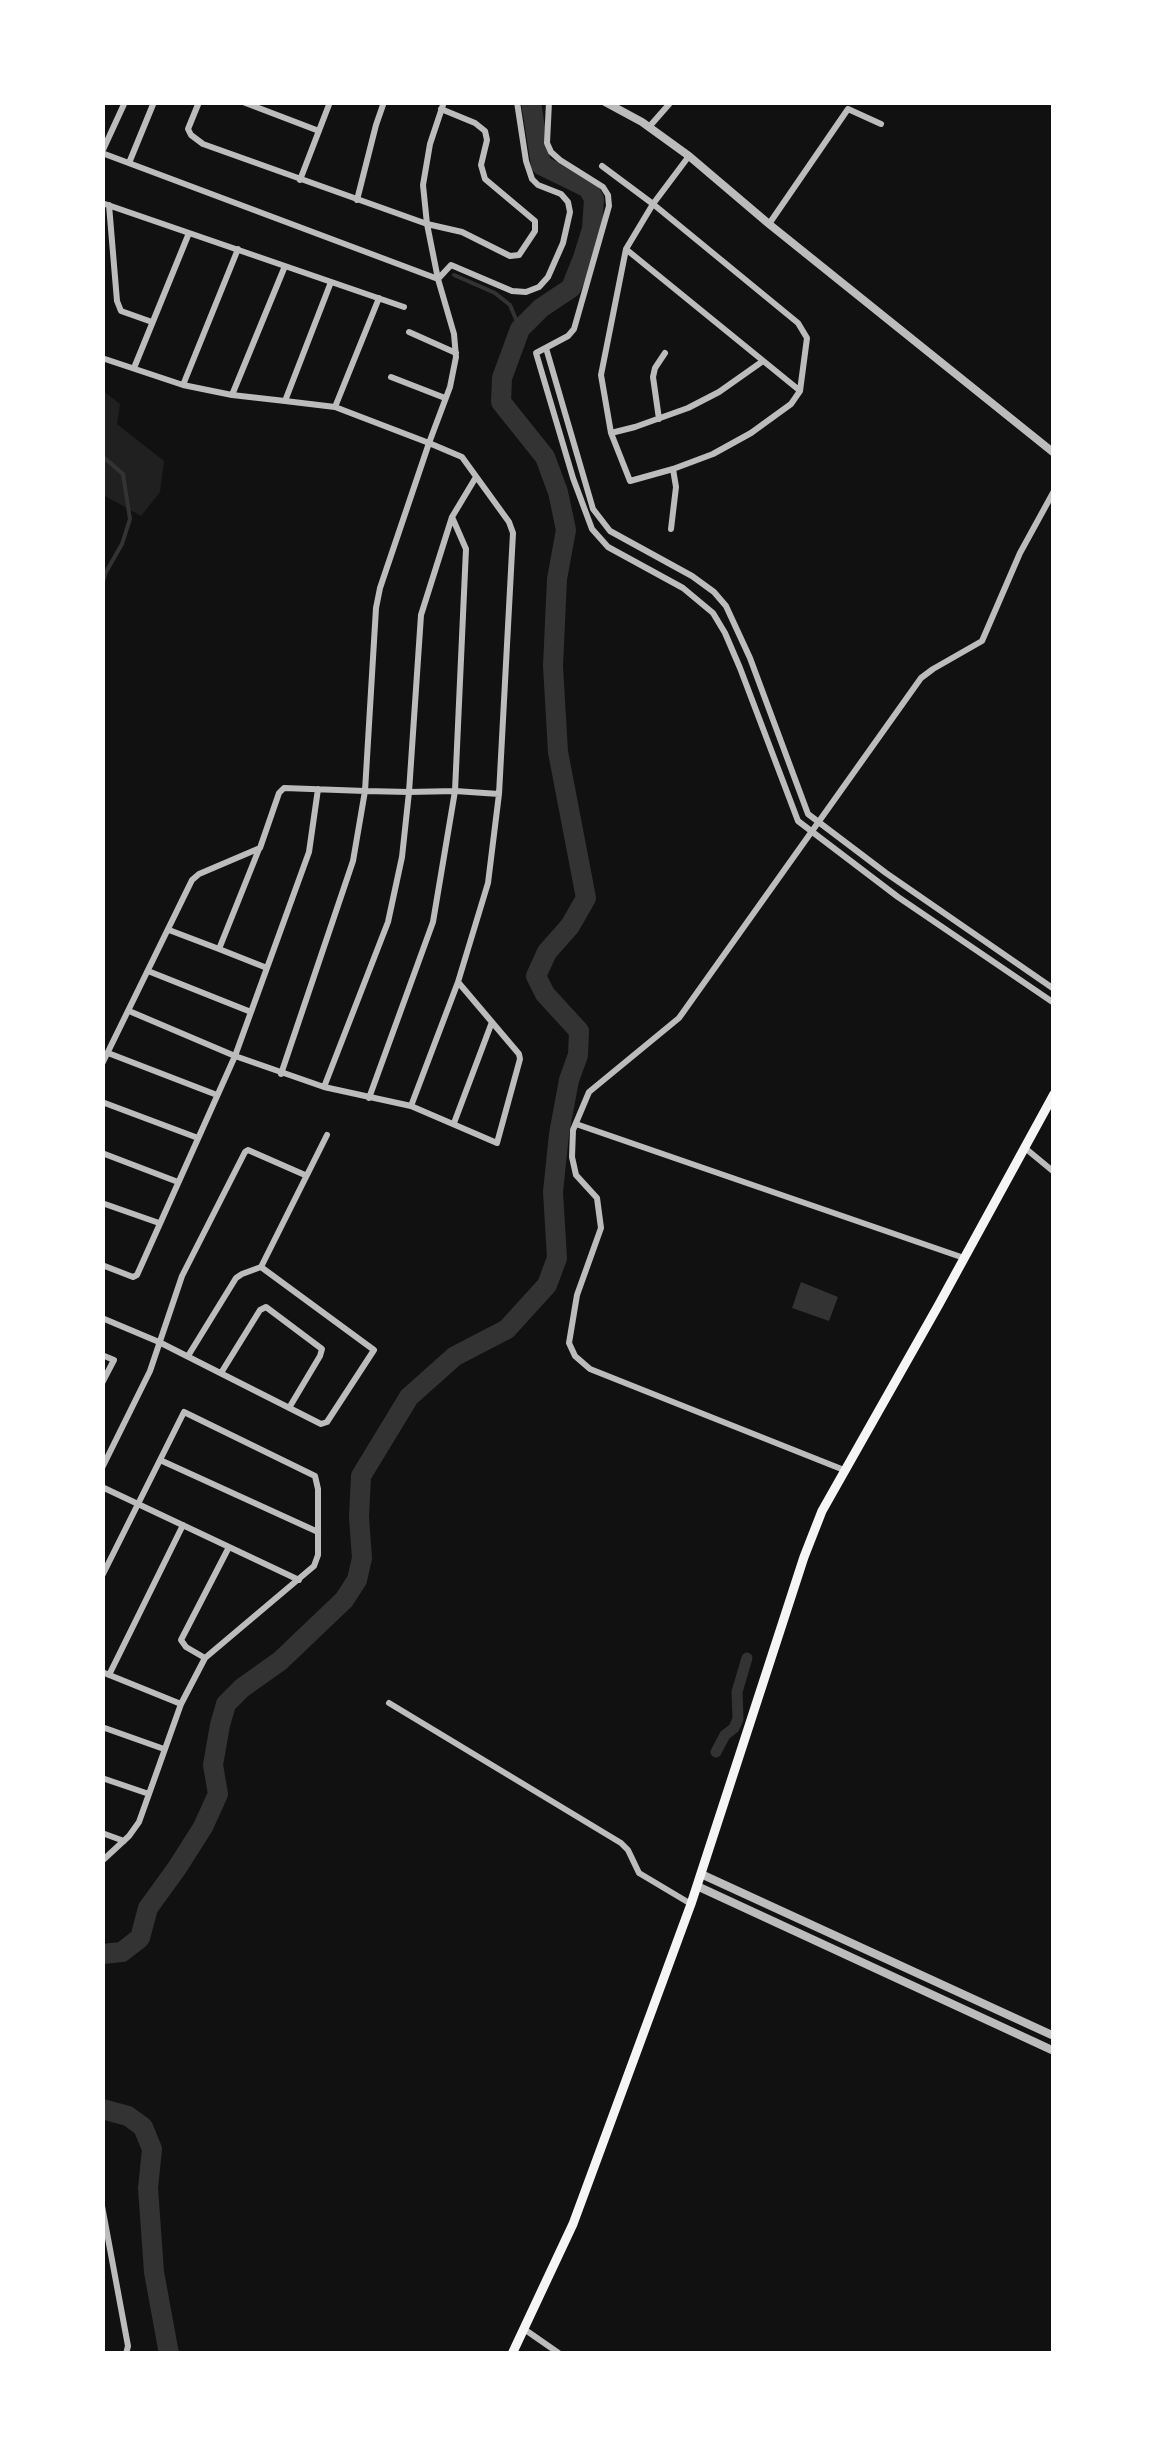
<!DOCTYPE html>
<html>
<head>
<meta charset="utf-8">
<style>
  body { margin:0 }
  #map { position:relative; width:1156px; height:2456px; overflow:hidden; background:#111; font-family:"Source Sans 3",sans-serif }
  canvas { display:block }
  .frame { position:absolute; inset:0; border:105px solid #fff; pointer-events:none }
</style>
</head>
<body>
<div id="map">
<canvas width="1156" height="2456"></canvas>
<div class="frame"></div>
</div>
<script>
const context = document.querySelector('canvas').getContext('2d');
context.lineJoin = 'round';
function fillPath(path, color) { context.fillStyle = color; context.fill(path, 'evenodd'); }
const toPath = rows => new Path2D(rows.map(r => 'M' + r).join(''));
function strokePath(path, color, width, dash) { context.strokeStyle = color; context.lineWidth = width; context.lineCap = dash ? 'butt' : 'round'; context.setLineDash(dash || []); context.stroke(path); }
const green = toPath([
  [102,390,120,404,117,424,164,461,160,492,141,516,105,496,103,498]
]);
const water = toPath([
  [801,1282,838,1297,829,1321,792,1308]
]);
const stream = toPath([
  [454,275,495,293,510,305,520,329],
  [102,456,123,474,130,519,122,544,106,572,102,585]
]);
const canal = toPath([
  [716,1752,725,1735,734,1728,738,1719,737,1692,747,1658]
]);
const river = toPath([
  [102,1954,122,1952,140,1938,148,1908,177,1868,203,1827,218,1794,213,1765,220,1725,226,1704,242,1688,280,1661,344,1600,357,1580,362,1558,359,1517,361,1476,409,1397,455,1356,507,1329,547,1285,557,1258,553,1192,559,1134,569,1080,578,1055,579,1031,545,994,536,976,547,952,570,926,586,898,558,752,553,666,557,579,566,530,558,492,545,457,501,402,502,378,520,329,541,308,571,288,583,258,592,229,594,199,588,188,541,165,531,102],
  [102,2109,128,2116,143,2127,152,2149,148,2188,154,2272,169,2354]
]);
const minor = toPath([
  [199,102,188,129,191,135,203,144,427,224,462,232,510,256,519,255,535,231,535,221,485,179,481,165,487,140,485,131,475,123,441,109],
  [243,102,319,131],
  [549,102,547,143,551,152,560,160,603,187,608,195,609,206,574,329,568,336,536,353,573,478,592,529,608,547,683,588,713,613,725,633,740,668,798,821,898,897,1054,1003],
  [649,127,671,102],
  [102,152,125,102],
  [102,153,438,279,451,265,512,291,526,292,539,287,548,277,563,243,570,212,568,202,561,194,538,185,532,179,526,161,517,102],
  [129,163,154,102],
  [602,166,653,204,798,323,807,338,800,391,791,404,751,433,713,454,673,469,630,481,611,433,601,375,626,249,653,204,689,156],
  [300,180,330,102],
  [357,200,376,125,384,102],
  [102,203,404,307],
  [109,205,117,301,121,311,152,322],
  [769,224,848,109,881,124],
  [627,250,799,390],
  [409,332,456,353],
  [546,348,593,509,610,531,692,576,714,592,726,606,750,658,808,814,886,873,1054,989],
  [102,358,183,385,232,395,285,401,331,282],
  [134,368,189,233],
  [391,377,445,398],
  [183,385,238,249],
  [232,395,285,266],
  [285,401,335,407,379,298],
  [335,407,429,443,450,387,456,357,454,334,438,279,427,224,423,185,430,144,444,102],
  [659,419,653,377,655,368,665,353],
  [611,433,635,427,688,408,719,392,763,361],
  [671,529,676,487,673,469],
  [259,849,219,949,267,968],
  [169,930,219,949],
  [129,1011,235,1056,251,1012,148,971],
  [251,1012,309,852,318,789],
  [108,1053,217,1095],
  [102,1064,192,880,199,874,260,848,279,793,284,788,365,791,353,861,281,1074],
  [324,1087,388,922,402,857,409,792,455,791,499,794],
  [369,1098,433,922,455,791,466,549,452,517,476,477],
  [102,1102,198,1138],
  [411,1106,458,982],
  [454,1123,492,1022],
  [576,1124,964,1258],
  [1025,1148,1054,1172],
  [102,1153,178,1182],
  [102,1203,159,1223],
  [102,1265,133,1277,137,1275,235,1056,324,1087,411,1106,497,1143,520,1059,519,1054,458,982,488,883,499,794,513,533,509,522,462,457,429,443,380,588,376,608,365,791,409,792,421,615,452,517],
  [102,1318,159,1342,321,1424,327,1422,374,1350,261,1267],
  [102,1355,114,1360,102,1383],
  [188,1356,236,1278,242,1274,261,1267,327,1135],
  [221,1373,260,1310,266,1307,322,1349,320,1356,289,1408],
  [160,1460,318,1532],
  [102,1468,150,1371,182,1276,245,1152,248,1150,305,1175],
  [844,1470,590,1369,575,1356,569,1343,577,1295,601,1228,597,1198,576,1175,572,1157,573,1130,589,1092,679,1018,921,678,933,669,982,641,1020,553,1054,491],
  [102,1487,299,1580],
  [102,1576,184,1412,315,1476,318,1489,318,1555,314,1566,205,1658,181,1704,139,1822,129,1836,102,1861],
  [205,1658,186,1647,181,1640,229,1547],
  [102,1672,181,1704],
  [109,1675,183,1525],
  [389,1703,621,1843,628,1850,639,1873,691,1904],
  [102,1727,164,1749],
  [102,1778,149,1794],
  [102,1833,124,1841],
  [102,2206,128,2346,126,2354],
  [524,2329,560,2354]
]);
const tertiary = toPath([
  [605,102,642,122,689,156,769,224,1054,453],
  [701,1874,1054,2036],
  [697,1886,1054,2051]
]);
const secondary = toPath([
  [512,2354,573,2224,652,2010,691,1904,804,1557,822,1511,938,1306,1054,1094]
]);
fillPath(green, '#202020');
fillPath(water, '#333');
strokePath(stream, '#333', 4);
strokePath(canal, '#333', 11);
strokePath(river, '#333', 20);
strokePath(minor, '#bcbcbc', 6);
strokePath(tertiary, '#bcbcbc', 8);
strokePath(secondary, '#f5f5f5', 9);
</script>
</body>
</html>
